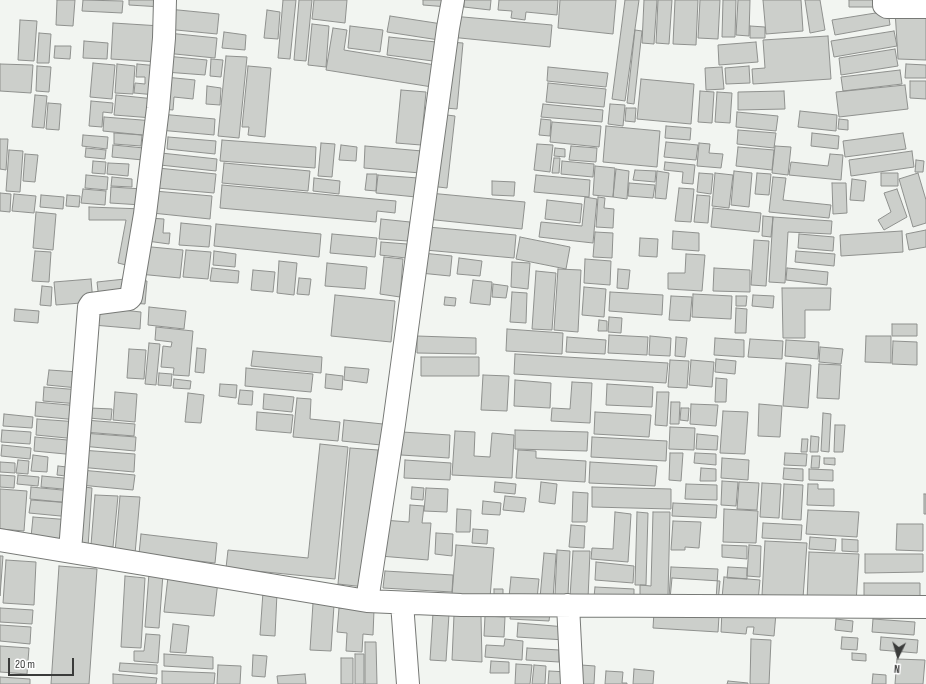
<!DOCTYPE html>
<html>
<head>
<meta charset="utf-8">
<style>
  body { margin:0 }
  #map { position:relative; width:926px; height:684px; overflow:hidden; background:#f2f5f1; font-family:"Sofia Sans Condensed",sans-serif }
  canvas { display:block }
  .north { position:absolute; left:878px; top:636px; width:40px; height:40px; -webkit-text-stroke:3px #fff; paint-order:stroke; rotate:185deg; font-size:11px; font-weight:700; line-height:16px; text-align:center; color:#3a3b3a }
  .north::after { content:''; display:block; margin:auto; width:14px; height:18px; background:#3a3b3a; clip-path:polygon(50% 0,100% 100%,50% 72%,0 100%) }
  .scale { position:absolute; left:8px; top:658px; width:66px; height:18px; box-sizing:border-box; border:2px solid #3a3b3a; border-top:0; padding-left:5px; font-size:12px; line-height:14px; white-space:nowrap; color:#3a3b3a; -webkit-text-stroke:3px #fff; paint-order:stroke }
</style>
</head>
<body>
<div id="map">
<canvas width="926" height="684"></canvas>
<div class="north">N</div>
<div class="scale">20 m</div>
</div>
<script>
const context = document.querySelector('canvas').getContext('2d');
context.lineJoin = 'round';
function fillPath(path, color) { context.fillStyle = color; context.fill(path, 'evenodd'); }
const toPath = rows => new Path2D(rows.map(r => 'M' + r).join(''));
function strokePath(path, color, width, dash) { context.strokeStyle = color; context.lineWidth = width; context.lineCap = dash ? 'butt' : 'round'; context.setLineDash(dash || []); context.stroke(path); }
const building = toPath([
  [57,0,75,0,73,26,56,25,57,0],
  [83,0,123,1,122,13,82,11,83,0],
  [129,0,162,0,162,7,129,5,129,0],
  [283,0,296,0,290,59,278,58,283,0],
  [299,0,312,0,306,61,294,60,299,0],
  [314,0,347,0,345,23,312,19,314,0],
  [423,0,448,0,448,7,423,5,423,0],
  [464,0,491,0,490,10,464,7,464,0],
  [499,0,558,0,557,15,526,12,525,20,511,18,512,11,498,10,499,0],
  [560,0,616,0,613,34,558,28,560,0],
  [625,0,639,0,625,101,612,99,625,0],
  [644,0,657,0,654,44,642,43,644,0],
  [658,0,672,0,669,44,656,43,658,0],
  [675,0,698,0,696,45,673,44,675,0],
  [700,0,720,0,718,39,698,38,700,0],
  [723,0,736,0,735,37,722,37,723,0],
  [738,0,750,0,749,36,736,35,738,0],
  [763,0,801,0,803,31,766,34,763,0],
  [805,0,820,0,825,30,810,33,805,0],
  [849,0,883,0,883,7,849,7,849,0],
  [168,9,219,14,217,34,166,29,168,9],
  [267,10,280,12,278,39,264,38,267,10],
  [895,10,926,10,926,60,898,59,895,10],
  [888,11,890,25,835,35,832,20,888,11],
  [390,16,442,24,439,40,387,32,390,16],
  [452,16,552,25,550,47,450,37,452,16],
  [20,20,37,21,34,61,18,60,20,20],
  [113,23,161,26,159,62,111,59,113,23],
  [312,24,329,26,326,67,308,65,312,24],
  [350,26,383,30,380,52,348,48,350,26],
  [750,26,765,27,765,38,750,38,750,26],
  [333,28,347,30,344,50,435,65,432,87,326,70,333,28],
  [635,30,642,31,634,104,627,103,635,30],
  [894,31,897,46,834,57,831,41,894,31],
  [224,32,246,35,245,50,222,48,224,32],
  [39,33,51,34,49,63,37,63,39,33],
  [168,33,217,38,215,58,165,53,168,33],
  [828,36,831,79,753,84,752,69,765,68,763,40,828,36],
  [389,37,436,42,433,61,387,55,389,37],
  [84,41,108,43,107,59,83,58,84,41],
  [450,42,463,43,457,109,445,108,450,42],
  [756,42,758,62,719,65,718,45,756,42],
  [55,46,71,46,70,59,54,58,55,46],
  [895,49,898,66,841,75,839,58,895,49],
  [166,56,207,60,205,75,165,72,166,56],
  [226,56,247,57,239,138,218,136,226,56],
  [211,59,223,60,221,77,210,76,211,59],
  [93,63,115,65,112,99,90,97,93,63],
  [0,64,33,65,31,93,0,91,0,64],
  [117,64,135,66,133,94,115,93,117,64],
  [137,64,159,66,156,95,134,93,135,83,145,84,145,77,136,77,137,64],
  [906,64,926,65,926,78,905,78,906,64],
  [37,66,51,67,49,92,36,91,37,66],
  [248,66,271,68,265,137,248,135,249,127,242,127,248,66],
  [749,66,750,83,726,84,725,68,749,66],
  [548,67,608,73,606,87,547,81,548,67],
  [722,67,724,89,706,90,705,68,722,67],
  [900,70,902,84,843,91,841,77,900,70],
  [165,77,195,80,193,99,174,97,173,110,162,109,165,77],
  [641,79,694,84,691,124,637,119,641,79],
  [910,81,926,81,926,99,910,98,910,81],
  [548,83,606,89,604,107,546,102,548,83],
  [905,85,908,109,839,117,836,92,905,85],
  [207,86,221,88,220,105,206,104,207,86],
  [401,90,426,92,421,145,396,143,401,90],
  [700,91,714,92,712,123,698,122,700,91],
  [784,91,785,109,738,110,738,92,784,91],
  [717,92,732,93,730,123,715,122,717,92],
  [35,95,47,96,44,128,32,127,35,95],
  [116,95,155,99,153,118,114,115,116,95],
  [91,101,113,103,112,113,103,112,102,127,89,126,91,101],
  [48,103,61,104,59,130,46,129,48,103],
  [543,104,603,110,602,122,541,117,543,104],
  [610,104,625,105,623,126,608,124,610,104],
  [626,108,636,108,635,122,625,121,626,108],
  [800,111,837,115,836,131,798,127,800,111],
  [737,112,778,116,776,131,736,127,737,112],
  [160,114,215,119,214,135,159,130,160,114],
  [439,114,455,116,447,188,430,186,439,114],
  [104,117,154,121,152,136,103,131,104,117],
  [541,119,551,120,550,136,539,135,541,119],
  [839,119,848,120,848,130,838,129,839,119],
  [552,122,601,126,599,147,550,142,552,122],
  [606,126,660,131,657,167,603,162,606,126],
  [666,126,691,128,690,140,665,138,666,126],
  [738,130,776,133,774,148,737,144,738,130],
  [114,133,142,135,141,146,114,144,114,133],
  [812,133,839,136,838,149,811,146,812,133],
  [903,133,906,149,845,157,843,141,903,133],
  [83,135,108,137,107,149,82,146,83,135],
  [168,137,216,141,215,154,167,149,168,137],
  [0,139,8,139,6,170,0,169,0,139],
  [222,140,316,147,315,168,220,161,222,140],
  [666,142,698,145,696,160,664,157,666,142],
  [321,143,335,144,332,177,318,176,321,143],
  [699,143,710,144,709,153,723,154,721,168,697,166,699,143],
  [537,144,553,145,550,172,534,170,537,144],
  [113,145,144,148,143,160,112,157,113,145],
  [341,145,357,147,356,161,339,160,341,145],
  [365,146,422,151,420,173,364,168,365,146],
  [571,146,597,148,596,162,569,160,571,146],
  [775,146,791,147,788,175,772,173,775,146],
  [738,147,774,150,772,170,736,166,738,147],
  [86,148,106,150,105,159,85,157,86,148],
  [555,148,565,149,565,157,554,156,555,148],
  [9,150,23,151,20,192,6,191,9,150],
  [912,151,914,167,851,176,849,160,912,151],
  [161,153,217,159,216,171,160,165,161,153],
  [25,154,38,155,35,182,23,181,25,154],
  [830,154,843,155,841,180,789,175,791,162,828,166,830,154],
  [554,158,560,158,559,173,552,173,554,158],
  [916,160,924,161,923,172,915,172,916,160],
  [93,161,106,162,105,174,92,173,93,161],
  [562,161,594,164,593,177,561,174,562,161],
  [665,162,695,165,693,184,682,183,683,172,664,170,665,162],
  [108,163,129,164,128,176,107,174,108,163],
  [224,163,310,171,308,191,222,183,224,163],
  [595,166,615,168,613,197,593,195,595,166],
  [158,168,216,174,214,193,157,188,158,168],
  [616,169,629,171,627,199,613,197,616,169],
  [635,170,656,171,655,182,633,180,635,170],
  [657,171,669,173,666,199,655,198,657,171],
  [734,171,752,173,749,207,731,205,734,171],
  [699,173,713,174,711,194,697,192,699,173],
  [715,173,733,175,729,208,712,206,715,173],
  [757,173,771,174,769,195,755,194,757,173],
  [881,173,898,173,898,186,881,186,881,173],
  [918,173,926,200,926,223,913,227,899,179,918,173],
  [367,174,377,174,376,191,365,190,367,174],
  [86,175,108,177,107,190,85,188,86,175],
  [378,175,418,178,416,197,376,193,378,175],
  [536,175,590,180,589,197,534,192,536,175],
  [112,177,132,179,132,187,111,186,112,177],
  [773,177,786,178,783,200,831,205,829,218,769,212,773,177],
  [314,178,340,181,339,194,313,191,314,178],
  [852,179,866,181,864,201,850,200,852,179],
  [492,181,515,182,514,196,492,195,492,181],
  [629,183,655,185,653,198,628,196,629,183],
  [832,183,846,183,847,213,833,214,832,183],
  [222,185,396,201,395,213,377,211,376,222,220,208,222,185],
  [111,187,143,189,142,205,110,203,111,187],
  [679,188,694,189,691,222,675,221,679,188],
  [83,189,106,191,105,205,81,203,83,189],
  [897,189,907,217,884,230,878,220,891,212,884,193,897,189],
  [154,191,212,196,210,219,152,213,154,191],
  [0,193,11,194,10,212,0,211,0,193],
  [429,193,525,202,522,229,426,219,429,193],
  [14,194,36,196,34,213,12,211,14,194],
  [41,195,64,197,63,209,40,207,41,195],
  [67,195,80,196,79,207,66,206,67,195],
  [697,195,710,196,708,223,694,222,697,195],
  [585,197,597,199,593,243,539,237,541,222,582,226,585,197],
  [598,197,605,198,604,208,614,209,613,228,596,227,598,197],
  [547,200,582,204,580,223,545,219,547,200],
  [89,207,143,209,134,267,118,263,126,220,89,220,89,207],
  [713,208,761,213,759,232,711,227,713,208],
  [36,212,56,214,53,250,33,248,36,212],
  [763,216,773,217,771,237,762,236,763,216],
  [773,217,832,221,831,234,788,232,785,283,769,282,773,217],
  [149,218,164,219,163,233,170,233,169,244,147,241,149,218],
  [381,219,410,222,408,241,379,239,381,219],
  [181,223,211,226,209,247,179,245,181,223],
  [216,224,321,234,319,257,214,246,216,224],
  [428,227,516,235,514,258,425,250,428,227],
  [926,230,926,247,909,250,906,234,926,230],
  [673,231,699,233,699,251,672,249,673,231],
  [902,231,903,252,841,256,840,235,902,231],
  [595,232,613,233,612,258,593,257,595,232],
  [332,234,377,238,375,257,330,253,332,234],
  [799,234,834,237,833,251,798,248,799,234],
  [520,237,570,247,566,269,516,259,520,237],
  [640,238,658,239,657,257,639,256,640,238],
  [754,240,769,241,766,286,751,285,754,240],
  [381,242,407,244,406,258,380,255,381,242],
  [141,246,183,250,180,278,139,274,141,246],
  [186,250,211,252,208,279,183,277,186,250],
  [35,251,51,252,49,282,32,281,35,251],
  [214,251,236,254,235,267,213,265,214,251],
  [796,251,835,254,834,266,795,262,796,251],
  [422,253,452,256,450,276,420,273,422,253],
  [686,254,705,255,702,291,668,289,668,273,685,273,686,254],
  [384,257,403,259,400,297,380,294,384,257],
  [459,258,482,261,480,276,457,274,459,258],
  [585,259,611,261,610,285,584,283,585,259],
  [279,261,297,263,294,295,277,293,279,261],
  [512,262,530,263,528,289,511,287,512,262],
  [327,263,367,267,365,289,325,286,327,263],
  [212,268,239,271,238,283,210,281,212,268],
  [714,268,750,270,750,292,713,291,714,268],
  [787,268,828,272,827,285,786,280,787,268],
  [558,269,581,270,578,332,554,330,558,269],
  [618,269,630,270,628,289,617,288,618,269],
  [253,270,275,272,273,292,251,290,253,270],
  [536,271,556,273,552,330,532,329,536,271],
  [299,278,311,279,309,295,297,294,299,278],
  [91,279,93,302,56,305,54,282,91,279],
  [125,279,127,297,99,300,97,282,125,279],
  [134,280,147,281,145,304,132,303,134,280],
  [473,280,492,282,490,305,470,303,473,280],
  [493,284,508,286,506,298,492,297,493,284],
  [42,286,52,287,51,306,40,305,42,286],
  [584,287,606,289,604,317,582,315,584,287],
  [782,288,831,288,830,310,805,310,805,338,783,338,782,288],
  [512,292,527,293,526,323,510,322,512,292],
  [610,292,663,295,662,315,609,311,610,292],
  [693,294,732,296,731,319,692,317,693,294],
  [335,295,395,301,391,342,331,336,335,295],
  [753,295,774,296,773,308,752,306,753,295],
  [671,296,692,297,690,321,669,320,671,296],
  [736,296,747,296,746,306,736,306,736,296],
  [445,297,456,298,455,306,444,305,445,297],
  [94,307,141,312,140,329,93,325,94,307],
  [149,307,186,311,184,329,148,325,149,307],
  [736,308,747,309,746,333,735,333,736,308],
  [15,309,39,311,38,323,14,321,15,309],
  [609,317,622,318,621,333,608,332,609,317],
  [599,320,607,321,607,331,598,331,599,320],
  [892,324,917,324,917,336,892,336,892,324],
  [156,327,193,331,189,376,173,375,174,368,161,367,163,346,171,347,172,342,155,340,156,327],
  [507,329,563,333,562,354,506,351,507,329],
  [609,335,648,337,647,355,608,353,609,335],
  [417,336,476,338,476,354,417,353,417,336],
  [650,336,671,338,670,356,649,355,650,336],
  [866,336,891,336,891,363,865,362,866,336],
  [567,337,606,340,605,354,566,352,567,337],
  [676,337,687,338,685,357,675,356,676,337],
  [715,338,744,340,744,357,714,355,715,338],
  [750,339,783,341,782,359,748,357,750,339],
  [786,340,819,342,818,359,785,356,786,340],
  [893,341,917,342,917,365,892,364,893,341],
  [149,343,160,344,156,385,145,384,149,343],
  [820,347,843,349,841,364,819,362,820,347],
  [197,348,206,349,204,373,195,372,197,348],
  [129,349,146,350,144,379,127,378,129,349],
  [253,351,322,357,321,373,251,366,253,351],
  [515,354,668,363,666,383,514,374,515,354],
  [421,357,479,357,479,376,421,376,421,357],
  [716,359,736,361,735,374,715,372,716,359],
  [670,360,689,361,687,388,668,387,670,360],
  [691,360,714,362,712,387,689,385,691,360],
  [786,363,811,365,808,408,783,406,786,363],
  [819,364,841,365,839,399,817,398,819,364],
  [345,367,369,369,367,383,344,380,345,367],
  [246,368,313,374,311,392,245,386,246,368],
  [49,370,79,372,78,388,47,385,49,370],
  [159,373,172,374,171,386,158,385,159,373],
  [326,374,343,376,342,390,325,388,326,374],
  [483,375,509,376,507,411,481,410,483,375],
  [716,378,727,379,726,402,715,402,716,378],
  [174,379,191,381,190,389,173,388,174,379],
  [515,380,551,383,550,408,514,406,515,380],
  [572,382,592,383,590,423,551,421,552,408,570,409,572,382],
  [220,384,237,385,236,398,219,396,220,384],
  [607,384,653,387,652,407,606,405,607,384],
  [44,387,80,390,79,404,43,401,44,387],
  [240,390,253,391,252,405,238,404,240,390],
  [115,392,137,394,135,422,113,420,115,392],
  [657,392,669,392,667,426,655,425,657,392],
  [188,393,204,395,201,423,185,422,188,393],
  [264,394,294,397,292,412,263,409,264,394],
  [297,398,311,399,310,419,340,422,338,441,293,437,297,398],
  [36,402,80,406,78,420,35,416,36,402],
  [671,402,680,402,679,424,670,424,671,402],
  [691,404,718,405,716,426,690,424,691,404],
  [759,404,782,406,780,437,758,436,759,404],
  [90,408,112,409,111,420,89,418,90,408],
  [681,408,689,408,688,421,680,420,681,408],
  [723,411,748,412,745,454,720,453,723,411],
  [257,412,293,415,291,433,256,430,257,412],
  [595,412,651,415,649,437,594,434,595,412],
  [823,413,831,414,829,452,821,451,823,413],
  [4,414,33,417,32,428,3,426,4,414],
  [37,419,79,422,77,439,36,435,37,419],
  [85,420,135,424,134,436,84,432,85,420],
  [344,420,383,424,381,445,342,441,344,420],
  [835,425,845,425,843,452,834,452,835,425],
  [670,427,695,428,694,450,669,449,670,427],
  [2,430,31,432,30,444,1,442,2,430],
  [515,430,588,432,587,451,515,449,515,430],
  [455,431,475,432,474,456,490,457,492,433,514,435,512,478,452,475,455,431],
  [402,432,450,435,449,458,401,455,402,432],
  [83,433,136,437,135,451,82,446,83,433],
  [697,434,718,436,717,450,696,449,697,434],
  [811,436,819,437,818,452,810,452,811,436],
  [35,437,78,441,76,455,34,451,35,437],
  [592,437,667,441,666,461,591,457,592,437],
  [802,439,808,439,807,452,801,452,802,439],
  [320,444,348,447,335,579,226,568,228,550,308,558,320,444],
  [2,445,31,448,30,459,1,456,2,445],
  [350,448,378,450,365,587,338,584,350,448],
  [81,450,135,454,134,472,79,467,81,450],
  [518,450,536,451,536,458,586,461,585,482,516,478,518,450],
  [670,453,683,453,681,481,669,480,670,453],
  [695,453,716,454,716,465,694,463,695,453],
  [785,453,807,454,806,466,784,465,785,453],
  [33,455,48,457,47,472,31,471,33,455],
  [812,456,820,456,819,468,811,468,812,456],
  [722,458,749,460,748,480,721,478,722,458],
  [824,458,835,458,835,465,824,464,824,458],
  [18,460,29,461,28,474,16,473,18,460],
  [405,460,451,463,450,480,404,478,405,460],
  [0,462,15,463,15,473,0,472,0,462],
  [590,462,657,466,655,486,589,483,590,462],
  [58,466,76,468,75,477,57,475,58,466],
  [701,468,716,469,716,481,700,481,701,468],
  [784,468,803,469,803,481,783,479,784,468],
  [809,469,833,470,833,481,809,480,809,469],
  [81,470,135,475,133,490,80,485,81,470],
  [0,475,15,476,14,488,0,487,0,475],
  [18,475,39,477,38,486,17,484,18,475],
  [42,476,74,479,73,490,41,487,42,476],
  [722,481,738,482,736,506,721,505,722,481],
  [495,482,516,484,515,494,494,492,495,482],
  [541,482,557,484,555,504,539,502,541,482],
  [739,482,759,483,757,510,737,509,739,482],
  [762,483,781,484,779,518,760,517,762,483],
  [686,484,717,485,717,500,685,499,686,484],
  [784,484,803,485,801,520,782,519,784,484],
  [808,484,818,484,818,489,834,489,834,506,807,505,808,484],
  [77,486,92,488,88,547,72,545,77,486],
  [31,487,72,491,71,503,30,499,31,487],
  [412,487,424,488,423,500,411,499,412,487],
  [592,487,671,489,671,509,592,507,592,487],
  [426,488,448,489,447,512,424,511,426,488],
  [0,489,27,491,24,531,0,529,0,489],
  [573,492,588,493,587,522,572,522,573,492],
  [924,494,926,494,926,514,924,514,924,494],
  [95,495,118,496,113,547,91,545,95,495],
  [120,496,140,497,135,554,115,552,120,496],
  [505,496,526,498,524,512,503,510,505,496],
  [31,500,72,503,71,517,29,513,31,500],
  [483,501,501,503,500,515,482,514,483,501],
  [673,503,717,505,716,518,672,516,673,503],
  [410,505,424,506,422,523,431,523,428,560,380,556,383,520,409,522,410,505],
  [457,509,471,510,470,532,456,532,457,509],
  [724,509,758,511,756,543,723,542,724,509],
  [808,510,859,512,857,537,806,534,808,510],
  [615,512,631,514,628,562,591,559,592,548,613,549,615,512],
  [637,512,648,513,646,585,635,585,637,512],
  [653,512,670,512,668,596,640,595,640,585,651,586,653,512],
  [33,517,71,520,69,540,31,537,33,517],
  [673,521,701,522,699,548,685,547,685,550,671,550,673,521],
  [763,523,802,525,801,540,762,538,763,523],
  [897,524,923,524,923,551,896,550,897,524],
  [571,525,585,526,584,548,569,547,571,525],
  [473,529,488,530,487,544,472,543,473,529],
  [436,533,453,534,452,556,435,554,436,533],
  [141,534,217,543,215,563,139,554,141,534],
  [810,537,836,539,835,551,809,549,810,537],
  [842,539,858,540,858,552,842,551,842,539],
  [765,541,807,543,803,598,762,595,765,541],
  [456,545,494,548,490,598,452,595,456,545],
  [722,545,747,546,747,559,722,557,722,545],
  [749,545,761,546,760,577,747,576,749,545],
  [557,550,570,551,568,595,555,595,557,550],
  [573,551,590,551,588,599,570,597,573,551],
  [809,552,859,554,856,603,807,601,809,552],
  [544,553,556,554,553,599,540,598,544,553],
  [865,554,923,554,923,572,865,573,865,554],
  [0,556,3,556,0,596,0,556],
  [6,560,36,562,34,605,3,603,6,560],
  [596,562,634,566,633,583,595,580,596,562],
  [59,566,97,569,89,684,51,684,59,566],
  [671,567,718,569,716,600,669,598,671,567],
  [728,567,747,568,747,579,727,578,728,567],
  [385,571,453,575,452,592,383,588,385,571],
  [149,573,163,574,159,628,145,627,149,573],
  [125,576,145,578,141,648,121,647,125,576],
  [168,577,218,581,214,616,164,612,168,577],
  [511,577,539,579,537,599,509,597,511,577],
  [724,577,760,580,758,601,722,598,724,577],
  [672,578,720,581,718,602,670,599,672,578],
  [864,583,920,583,920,598,864,599,864,583],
  [595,587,634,589,634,599,594,597,595,587],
  [494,589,503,589,503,601,494,601,494,589],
  [263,592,277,593,275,636,260,635,263,592],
  [313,603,334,605,331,651,310,650,313,603],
  [0,608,33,610,32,624,0,622,0,608],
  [339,608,374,610,373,635,363,634,362,652,346,651,347,633,337,632,339,608],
  [511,610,550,613,549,621,510,619,511,610],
  [722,610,776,613,774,636,753,634,754,627,747,627,746,634,721,632,722,610],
  [654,612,719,616,718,632,653,628,654,612],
  [433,613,449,614,446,661,430,660,433,613],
  [454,615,481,616,482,662,452,660,454,615],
  [485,616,505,617,504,637,484,636,485,616],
  [836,619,853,621,852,632,835,630,836,619],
  [873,619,915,622,914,635,872,632,873,619],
  [518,623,566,627,565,640,517,637,518,623],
  [173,624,189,626,186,653,170,652,173,624],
  [0,625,31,627,30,644,0,641,0,625],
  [146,634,160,635,158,663,134,661,134,651,144,651,146,634],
  [842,637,858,638,857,650,841,649,842,637],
  [881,637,918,640,917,653,880,650,881,637],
  [505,639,523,641,522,660,485,657,486,645,504,646,505,639],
  [751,639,771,640,769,684,750,684,751,639],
  [365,642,376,642,377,684,365,684,365,642],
  [0,646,29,648,27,674,0,672,0,646],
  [527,648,559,650,559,662,526,660,527,648],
  [852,653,866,654,866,661,852,660,852,653],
  [164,654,213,657,213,669,164,666,164,654],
  [355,654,364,654,364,684,355,684,355,654],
  [253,655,267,656,265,677,252,676,253,655],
  [341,658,353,658,353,684,341,684,341,658],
  [897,659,925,660,923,684,895,684,897,659],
  [491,661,509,662,509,673,490,673,491,661],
  [120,663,157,665,157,674,119,671,120,663],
  [516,664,532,665,530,684,515,684,516,664],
  [218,665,241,666,240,684,217,684,218,665],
  [534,665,546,666,545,684,532,684,534,665],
  [581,665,595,666,594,684,580,684,581,665],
  [634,669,654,671,653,684,633,684,634,669],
  [162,671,215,673,214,684,162,684,162,671],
  [549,671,568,672,567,684,548,684,549,671],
  [606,671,623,672,622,683,627,683,627,684,605,684,606,671],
  [113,674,157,678,156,684,113,684,113,674],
  [305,674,306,684,278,684,277,676,305,674],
  [873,674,886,675,886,684,872,684,873,674],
  [0,677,30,679,30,684,0,684,0,677],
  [728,681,748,683,748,684,727,684,728,681]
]);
const minor = toPath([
  [884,0,884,5,887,7,926,7],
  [0,540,367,601,461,605,926,607],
  [70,551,89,307,91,304,129,299,131,297,145,214,158,108,164,38,165,0],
  [367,601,394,424,448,28,453,0],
  [402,603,408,684],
  [568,605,572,684]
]);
fillPath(building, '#cccfcb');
strokePath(building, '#8f918e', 1);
strokePath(minor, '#777976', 24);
strokePath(minor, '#fff', 22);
</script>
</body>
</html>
